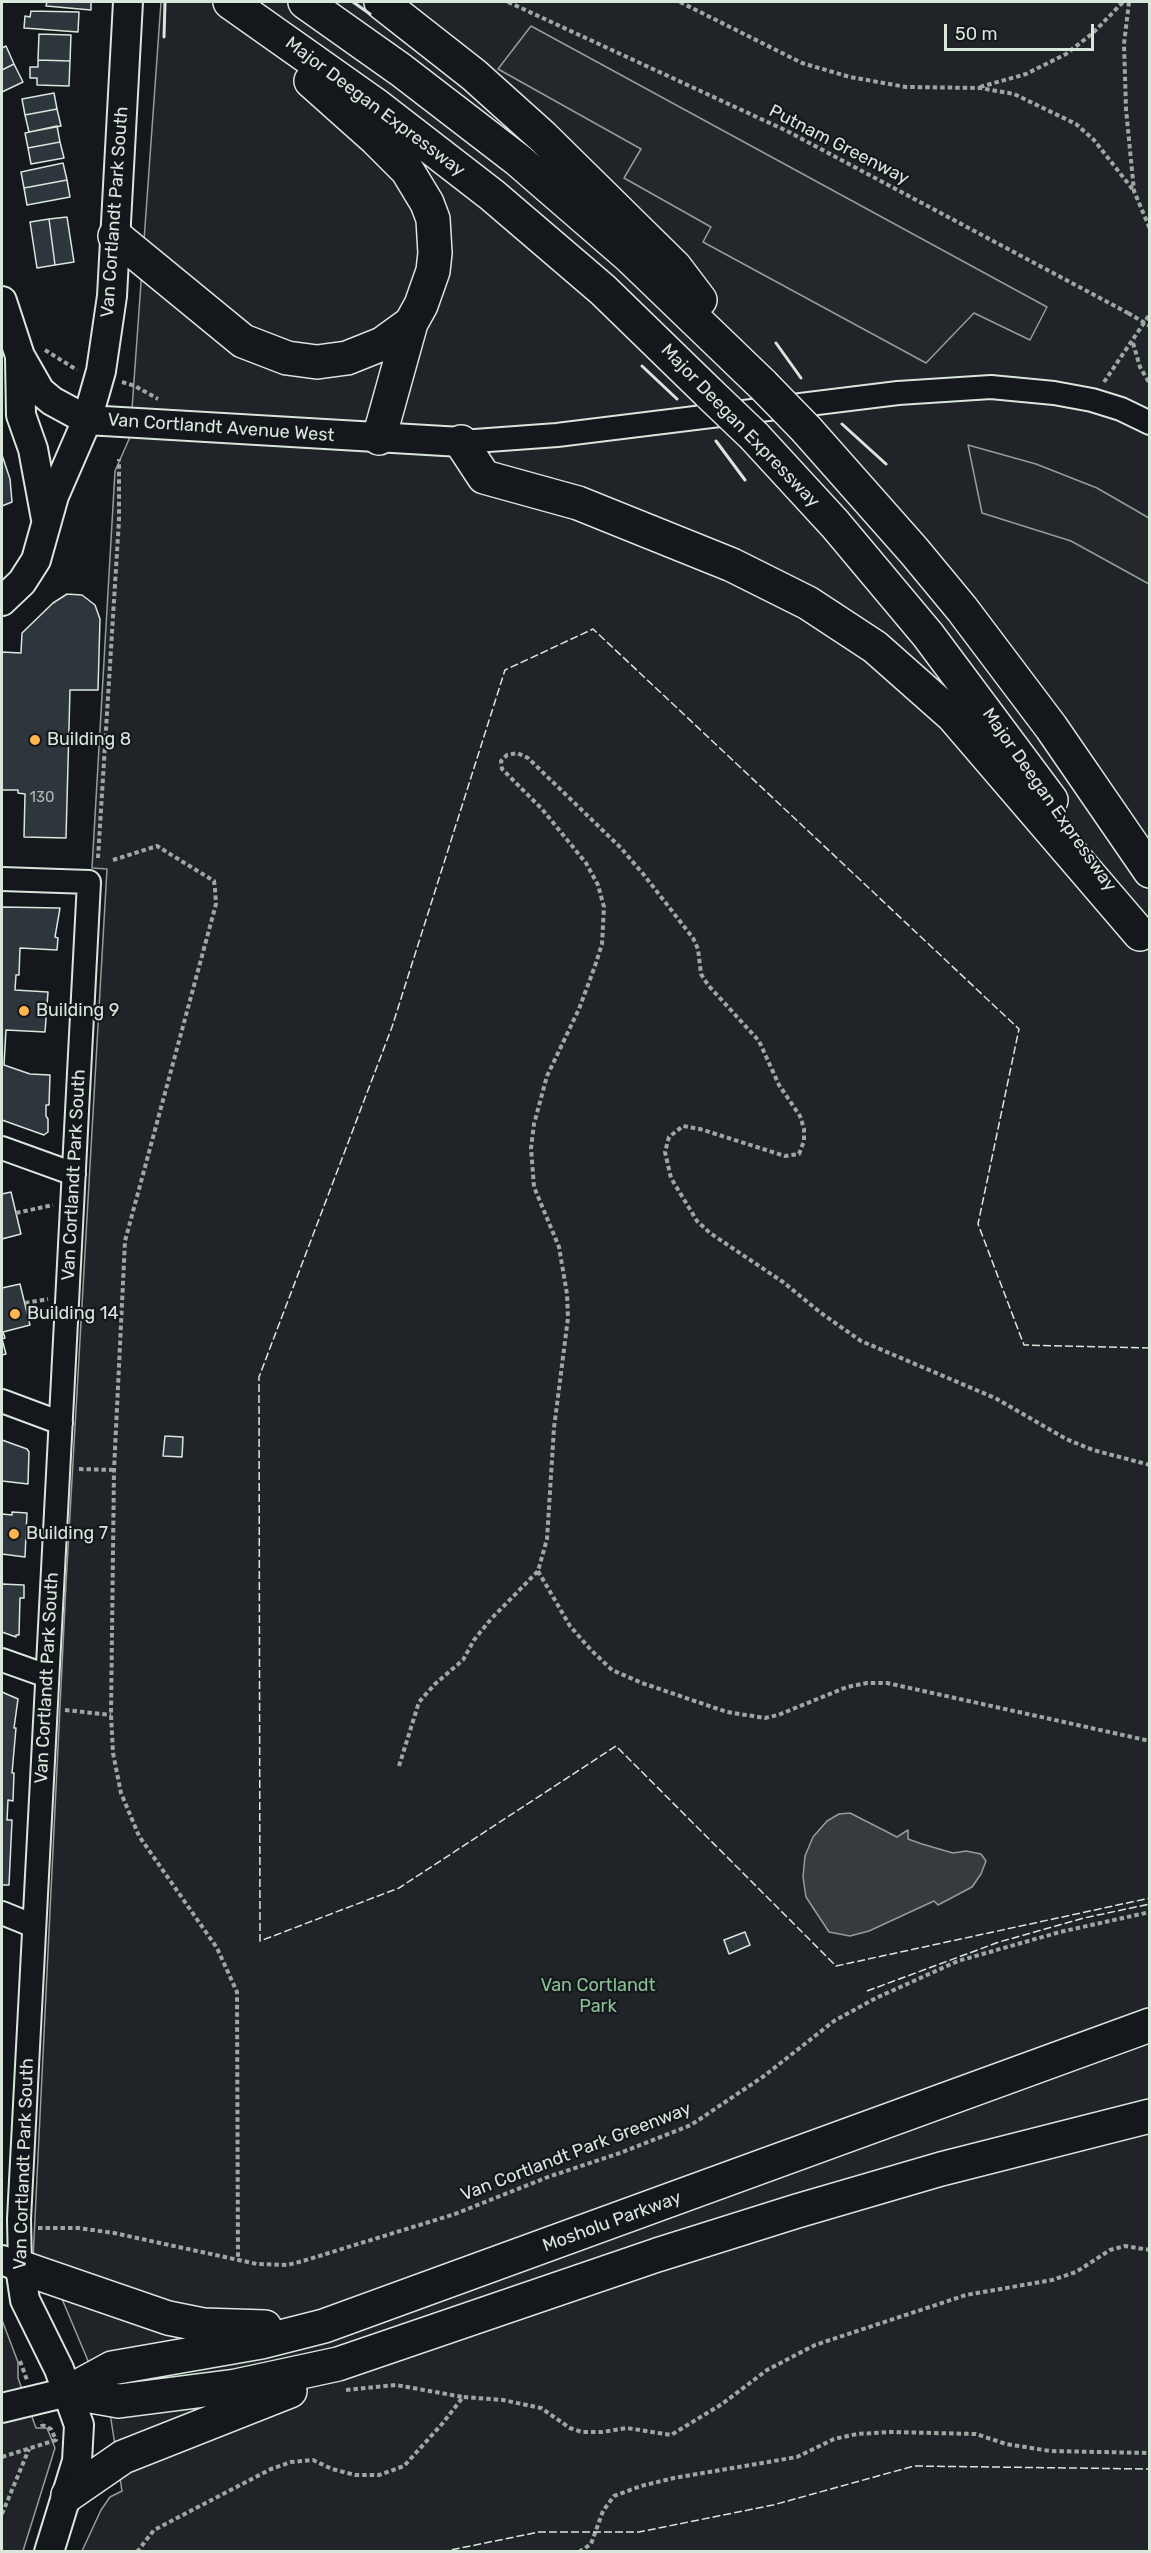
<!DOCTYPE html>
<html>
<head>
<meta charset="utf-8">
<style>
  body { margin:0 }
  #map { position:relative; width:1151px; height:2553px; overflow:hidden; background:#14181c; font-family:Rubik,sans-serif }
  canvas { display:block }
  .frame { position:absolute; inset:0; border:3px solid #d8e6dc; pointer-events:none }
  .scale { position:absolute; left:944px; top:24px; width:150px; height:27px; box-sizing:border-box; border:3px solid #d8e6dc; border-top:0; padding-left:8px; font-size:18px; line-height:21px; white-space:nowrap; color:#d8e6dc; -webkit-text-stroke:4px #14181c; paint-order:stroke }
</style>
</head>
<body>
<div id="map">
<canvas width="1151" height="2553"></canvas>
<div class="frame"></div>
<div class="scale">50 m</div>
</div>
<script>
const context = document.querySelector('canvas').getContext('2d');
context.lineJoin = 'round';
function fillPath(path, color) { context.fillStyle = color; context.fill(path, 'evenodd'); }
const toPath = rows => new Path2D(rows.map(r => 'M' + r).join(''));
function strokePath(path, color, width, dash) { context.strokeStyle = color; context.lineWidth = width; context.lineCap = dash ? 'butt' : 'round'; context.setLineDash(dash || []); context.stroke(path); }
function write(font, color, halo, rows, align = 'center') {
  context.font = font + ' Rubik,sans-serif'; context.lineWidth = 4.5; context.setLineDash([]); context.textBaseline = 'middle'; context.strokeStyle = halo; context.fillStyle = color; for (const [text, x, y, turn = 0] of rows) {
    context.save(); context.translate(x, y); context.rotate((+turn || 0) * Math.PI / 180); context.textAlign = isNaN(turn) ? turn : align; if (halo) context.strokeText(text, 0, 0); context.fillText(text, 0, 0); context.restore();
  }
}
const green = toPath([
  [161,2,1149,2,1149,2551,82,2551,101,2510,110,2497,122,2491,110,2413,62,2299,33,2259,66,1584,107,869,92,868,115,471,130,437,161,2],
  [2,2320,18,2362,18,2378,36,2428,47,2428,55,2448,23,2551,2,2551,2,2320]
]);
const parking = toPath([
  [531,26,1047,307,1030,340,974,313,926,363,703,242,711,227,624,178,641,149,498,69,531,26],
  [968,445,1036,464,1097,488,1149,518,1149,584,1071,541,982,513,968,445]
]);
const water = toPath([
  [850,1813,897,1837,908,1830,908,1839,922,1844,953,1853,966,1851,981,1854,986,1861,981,1874,972,1887,938,1905,934,1901,869,1931,850,1936,829,1932,806,1897,803,1877,805,1856,813,1837,827,1821,839,1814,850,1813]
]);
const building = toPath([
  [47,2,91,2,91,10,46,6,47,2],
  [31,11,79,12,78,32,24,28,25,16,30,17,31,11],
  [39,34,71,35,70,61,38,60,39,34],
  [6,46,14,64,2,70,2,48,6,46],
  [38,60,70,61,69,86,37,85,37,78,30,78,30,67,38,67,38,60],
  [14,64,23,82,2,92,2,70,14,64],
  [54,93,57,109,25,115,22,99,54,93],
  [57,109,61,126,29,132,25,115,57,109],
  [57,126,60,142,28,148,25,133,57,126],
  [60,142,64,158,31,164,28,148,60,142],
  [63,163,67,180,24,188,21,172,63,163],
  [67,180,70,197,27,205,24,188,67,180],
  [67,217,74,262,55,265,49,219,67,217],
  [49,219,55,265,37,268,30,222,49,219],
  [2,455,10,479,12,502,2,506,2,455],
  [67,594,82,595,95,605,100,619,98,690,70,690,66,838,24,837,25,794,18,793,18,790,2,790,2,652,21,653,22,633,53,603,67,594],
  [2,907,60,908,55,937,58,938,57,950,20,948,19,975,16,975,15,990,48,992,45,1032,6,1030,4,1065,30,1074,50,1075,49,1105,46,1105,46,1116,48,1119,48,1132,44,1135,2,1120,2,907],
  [11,1192,21,1234,2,1239,2,1194,11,1192],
  [20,1284,30,1325,3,1332,5,1338,2,1339,6,1354,2,1355,2,1288,20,1284],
  [165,1436,183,1437,182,1457,163,1456,165,1436],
  [2,1440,27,1449,29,1452,28,1484,2,1481,2,1440],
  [12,1512,27,1513,25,1557,2,1554,2,1514,12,1515,12,1512],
  [2,1584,24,1585,24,1598,20,1598,19,1635,16,1635,16,1637,2,1632,2,1584],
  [2,1692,18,1699,14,1728,16,1728,12,1773,14,1773,13,1801,8,1800,7,1820,12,1820,9,1885,2,1885,2,1692],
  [745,1932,750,1945,729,1954,724,1940,745,1932]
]);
const path = toPath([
  [508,2,787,131,1128,313],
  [680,2,802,63,850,77,906,87,980,88,1014,94,1076,124,1094,140,1134,191],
  [1129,2,1124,44,1126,109,1134,191,1150,229],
  [980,87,1026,74,1066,54,1093,33,1123,2],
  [1133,343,1140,367,1150,384],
  [45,350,77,370],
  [122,382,135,386,158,399],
  [1104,382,1150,314],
  [98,858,119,520,119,459],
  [113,860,157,846,214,881,215,889,216,904,125,1241,114,1470,111,1715,113,1753,121,1793,139,1836,217,1948,237,1992,238,2260],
  [16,1213,53,1205],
  [25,1303,48,1299],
  [79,1469,114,1470],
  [538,1571,570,1626,591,1650,612,1670,642,1683,727,1712,765,1718,778,1715,847,1687,867,1683,887,1683,1150,1741],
  [65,1710,111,1715],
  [399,1766,419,1702,435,1684,463,1660,474,1640,491,1619,538,1571,547,1539,554,1428,568,1318,567,1294,559,1247,534,1187,531,1148,534,1124,547,1076,579,1009,595,966,602,944,604,907,598,885,586,863,542,809,502,769,501,761,507,755,517,753,528,758,621,848,644,875,693,938,698,949,701,974,708,985,759,1041,779,1085,800,1116,804,1129,804,1141,799,1154,785,1156,700,1129,683,1126,669,1137,665,1152,671,1178,697,1221,710,1233,783,1282,821,1313,861,1341,995,1398,1066,1439,1093,1450,1150,1465],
  [38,2228,78,2228,114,2233,257,2264,287,2265,303,2261,455,2214,548,2177,620,2153,691,2125,764,2076,834,2021,876,1998,958,1961,1060,1932,1150,1912],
  [20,2361,27,2380],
  [346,2390,396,2385,463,2397],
  [2,2457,56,2440,51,2429,42,2425,41,2421],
  [2,2514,29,2449],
  [137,2552,154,2530,271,2469,291,2462,313,2460,332,2469,355,2475,379,2475,404,2466,442,2424,463,2397,503,2400,541,2408,570,2428,582,2432,602,2432,627,2428,671,2435,722,2404,767,2370,815,2345,966,2295,1052,2280,1076,2272,1110,2250,1125,2246,1150,2250],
  [579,2552,591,2544,603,2511,614,2496,641,2486,674,2478,797,2457,834,2439,857,2434,890,2432,976,2434,1006,2444,1050,2451,1150,2453]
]);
const minor = toPath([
  [461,442,557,435,898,393,991,387,1054,393,1092,400,1121,409,1150,423],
  [2,879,89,882,19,2219,20,2267],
  [2,1148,74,1174],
  [2,1401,61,1423],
  [2,1660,47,1676],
  [2,1913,34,1926]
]);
const major = toPath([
  [2,301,20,356,40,391,52,401,87,420,461,442],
  [20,358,21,415,33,449,46,519],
  [2,601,22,582,36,560,54,496,87,420,101,371,112,296,128,2],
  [2,2260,20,2267,25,2300,59,2369,79,2425,77,2461,49,2552],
  [2,2408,68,2392]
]);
const highway = toPath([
  [230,2,377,106,492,195,603,290,710,394],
  [305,2,401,70,518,160,630,257,763,385],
  [381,2,474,75,543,137,675,267,700,300],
  [311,81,376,139,407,170,427,203,433,219,435,253,433,271,421,305,411,323,379,438],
  [115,236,243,341,287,358,317,362,347,358,382,344,411,323],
  [806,429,914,551,962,609,1051,727,1150,871],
  [754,436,835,524,928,635,1051,800],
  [461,442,484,477,578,503,732,565,808,603,875,647,953,716,1140,934],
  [20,2267,168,2318,203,2325,265,2327],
  [68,2392,112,2368,261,2342,324,2326,1150,2025],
  [68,2392,119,2401,236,2386,338,2364,657,2255,797,2211,941,2169,1150,2116],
  [68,2495,123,2457,290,2391]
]);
const pathBridge = toPath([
  [1128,313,1150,326]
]);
const highwayBridge = toPath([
  [763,385,806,429],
  [710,394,754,436]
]);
const fence = toPath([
  [1150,1348,1024,1345,978,1224,1019,1029,593,629,505,670,392,1027,259,1377,260,1941,399,1888,616,1746,836,1966,1150,1898],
  [867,1991,999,1942,1084,1918,1150,1904],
  [164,2552,172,2552],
  [441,2552,539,2532,639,2532,773,2505,914,2466,1150,2469]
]);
const wall = toPath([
  [353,2,370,14],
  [164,37,165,2],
  [776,343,801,378],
  [642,366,677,399],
  [842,424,886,464],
  [716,441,745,480]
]);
const markers = [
  [35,740,6,"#ffb74d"],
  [24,1011,6,"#ffb74d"],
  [15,1314,6,"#ffb74d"],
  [14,1534,6,"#ffb74d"]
];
const numberNames = [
  ["130",42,798]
];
const streetNames = [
  ["Major Deegan Expressway",375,107,37],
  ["Putnam Greenway",839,145,27],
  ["Van Cortlandt Park South",115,212,-86],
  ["Major Deegan Expressway",740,426,46],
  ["Van Cortlandt Avenue West",221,428,4],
  ["Major Deegan Expressway",1049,800,55],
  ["Van Cortlandt Park South",74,1175,-87],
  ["Van Cortlandt Park South",47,1678,-87],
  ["Van Cortlandt Park Greenway",576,2152,-21],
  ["Van Cortlandt Park South",24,2164,-88],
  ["Mosholu Parkway",612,2222,-20]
];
const poiNames = [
  ["Building 8",47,740],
  ["Building 9",36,1011],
  ["Building 14",27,1314],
  ["Building 7",26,1534]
];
const parkNames = [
  ["Van Cortlandt",598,1986],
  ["Park",598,2007]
];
fillPath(green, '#202428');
strokePath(green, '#939e99', 1.5);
fillPath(parking, '#24282b');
strokePath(parking, '#939e99', 1.5);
fillPath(water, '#363b3e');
strokePath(water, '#939e99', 1.5);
fillPath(building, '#2c363c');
strokePath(building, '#d8e6dc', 1.5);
strokePath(minor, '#d8e6dc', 26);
strokePath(major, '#d8e6dc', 32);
strokePath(highway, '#d8e6dc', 36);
strokePath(path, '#9da8a2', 4, [4.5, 3]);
strokePath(minor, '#14181c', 22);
strokePath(major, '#14181c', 28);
strokePath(highway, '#14181c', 33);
strokePath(highwayBridge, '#d8e6dc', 36, []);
strokePath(pathBridge, '#9da8a2', 4, [4.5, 3]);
strokePath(highwayBridge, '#14181c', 33);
strokePath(fence, '#d8e6dc', 1.5, [8, 3]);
strokePath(wall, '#d8e6dc', 3);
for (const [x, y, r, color] of markers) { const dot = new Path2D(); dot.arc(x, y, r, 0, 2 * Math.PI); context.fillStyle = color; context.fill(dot); strokePath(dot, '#14181c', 2); }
write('15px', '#adbab4', null, numberNames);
write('18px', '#d8e6dc', '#14181c', streetNames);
write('18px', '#d8e6dc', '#14181c', poiNames, 'left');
write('18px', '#8ac095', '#14181c', parkNames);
</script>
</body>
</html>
